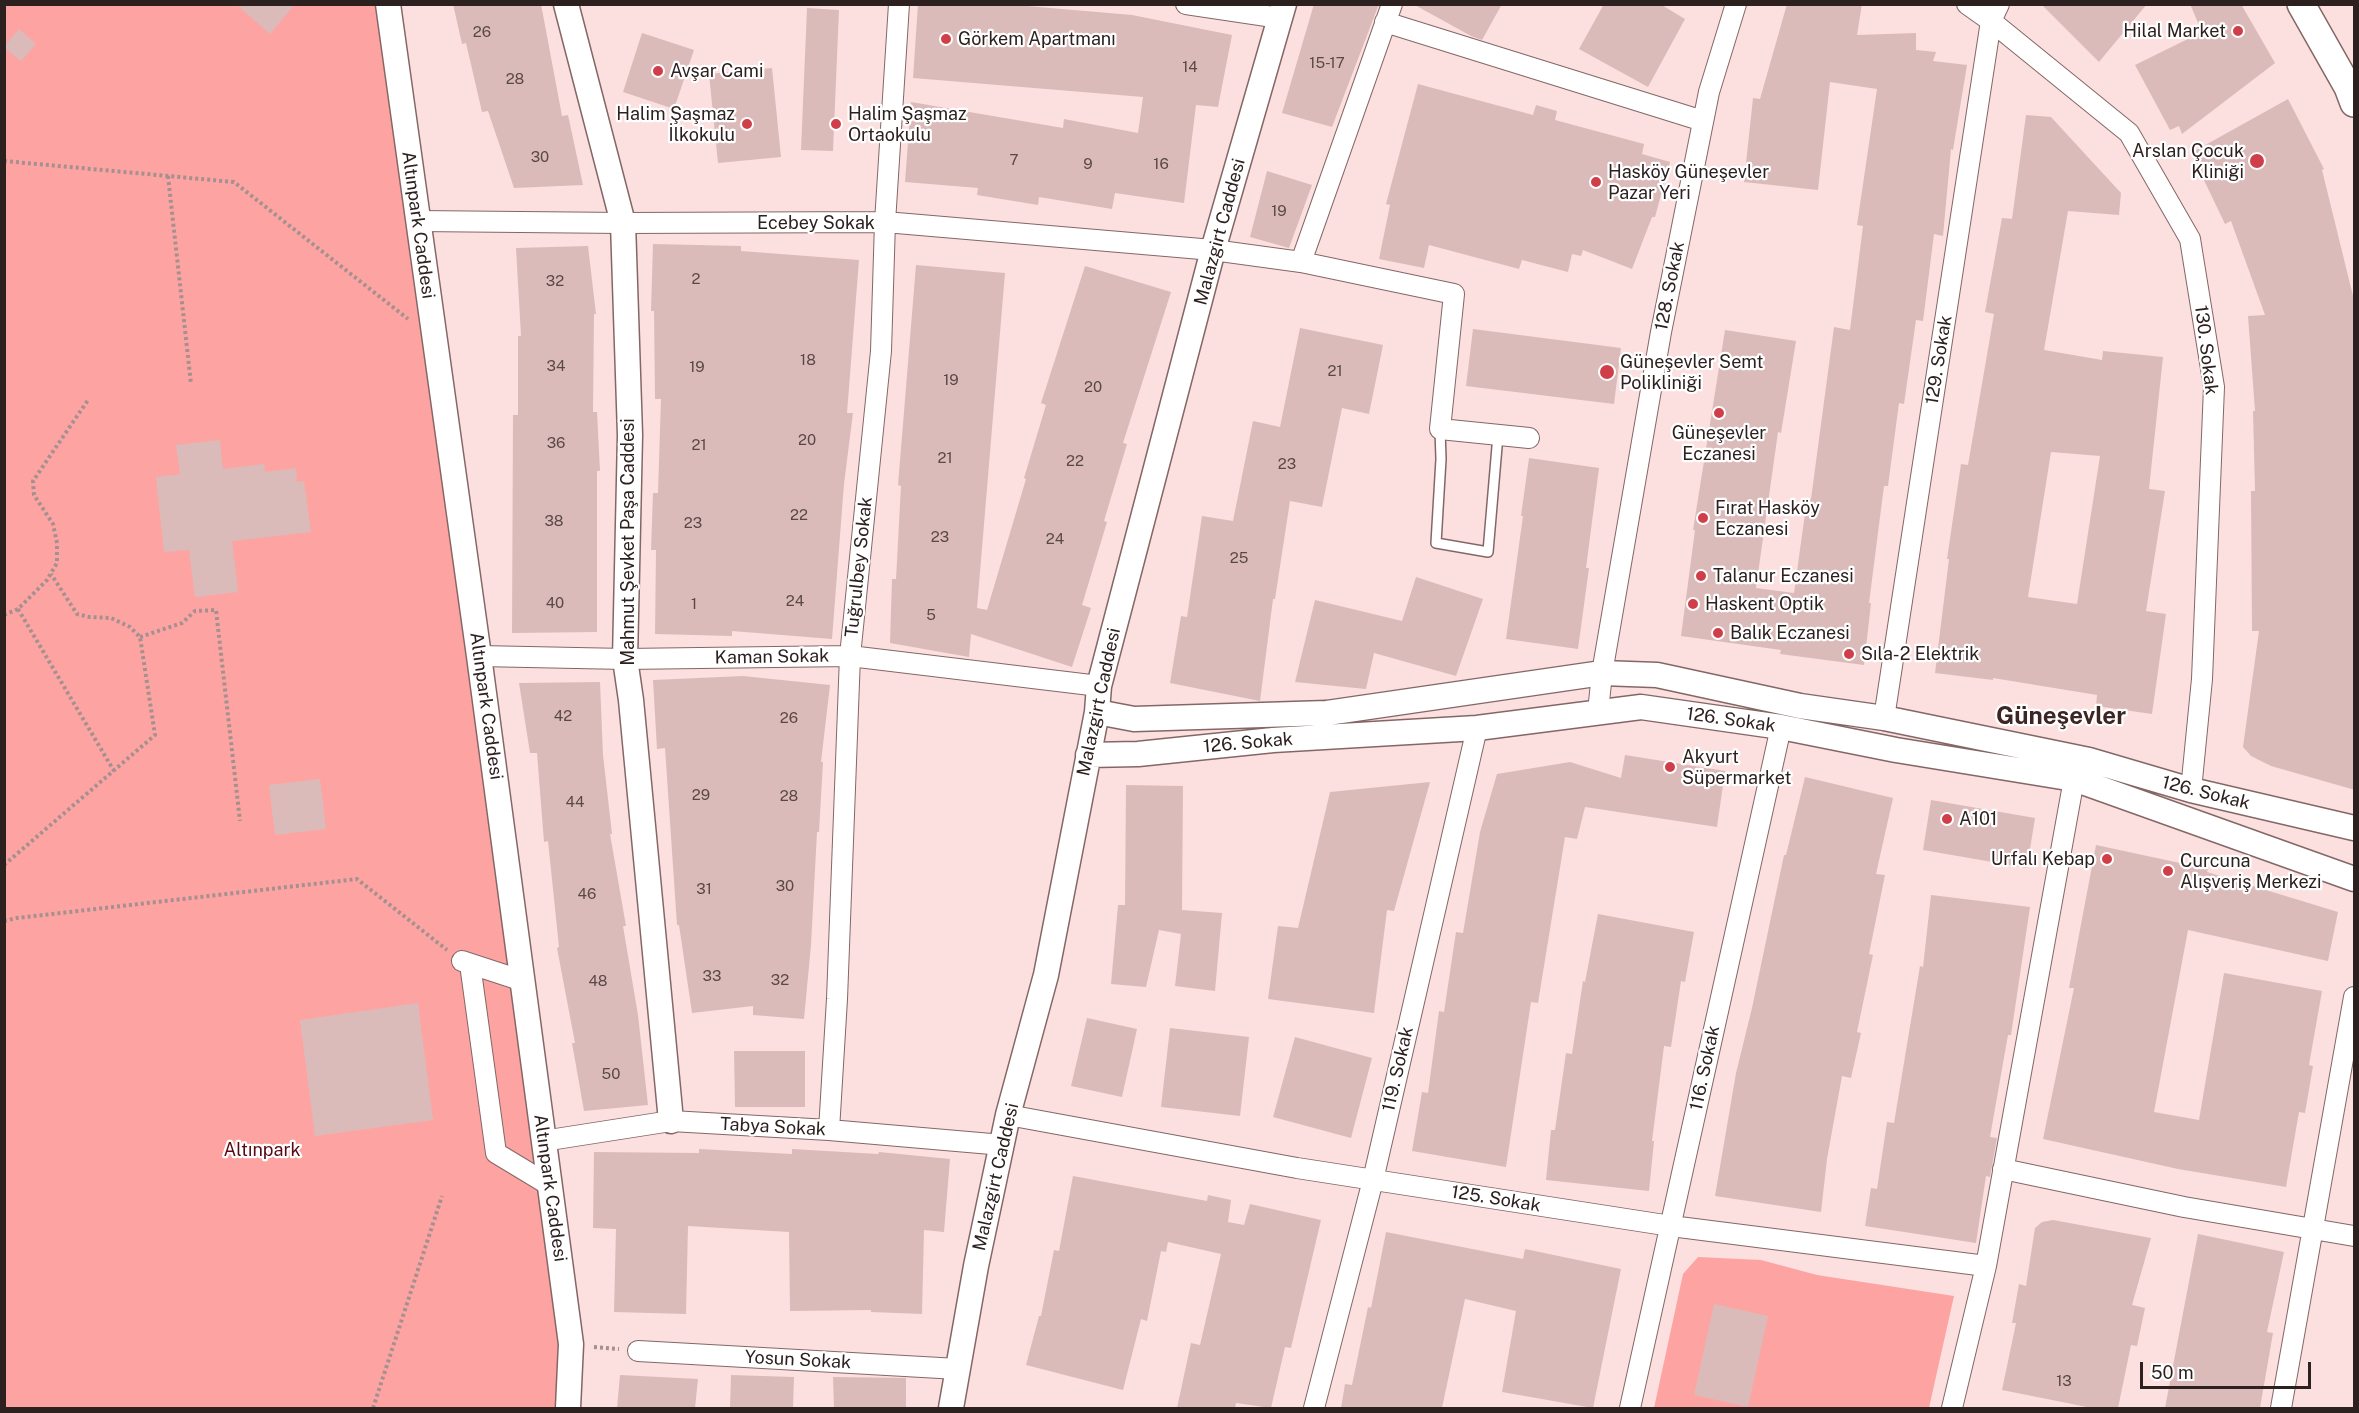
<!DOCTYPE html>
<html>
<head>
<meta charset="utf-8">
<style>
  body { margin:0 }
  #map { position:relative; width:2359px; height:1413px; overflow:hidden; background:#fbe0df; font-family:"Public Sans",sans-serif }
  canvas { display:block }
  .frame { position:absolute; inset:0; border:6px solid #2d2120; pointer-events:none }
  .scale { position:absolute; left:2140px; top:1362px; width:171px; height:27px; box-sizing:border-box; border:3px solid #2d2120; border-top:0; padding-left:8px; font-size:18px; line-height:21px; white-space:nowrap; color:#2d2120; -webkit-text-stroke:4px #fff; paint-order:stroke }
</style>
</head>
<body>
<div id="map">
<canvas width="2359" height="1413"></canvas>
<div class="frame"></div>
<div class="scale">50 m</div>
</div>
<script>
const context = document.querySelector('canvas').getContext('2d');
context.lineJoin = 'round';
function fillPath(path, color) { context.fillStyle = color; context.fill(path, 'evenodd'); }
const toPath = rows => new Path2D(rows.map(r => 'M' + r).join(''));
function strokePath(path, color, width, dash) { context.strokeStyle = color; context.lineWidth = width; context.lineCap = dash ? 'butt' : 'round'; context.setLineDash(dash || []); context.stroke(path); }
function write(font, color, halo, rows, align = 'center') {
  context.font = font + ' "Public Sans",sans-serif'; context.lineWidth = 4.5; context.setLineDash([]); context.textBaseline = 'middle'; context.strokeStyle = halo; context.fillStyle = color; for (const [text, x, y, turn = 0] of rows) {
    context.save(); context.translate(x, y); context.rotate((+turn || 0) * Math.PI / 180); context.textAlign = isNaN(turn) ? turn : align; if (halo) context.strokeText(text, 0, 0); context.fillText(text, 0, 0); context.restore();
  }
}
const green = toPath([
  [5,5,388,5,568,1408,5,1408],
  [1698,1257,1761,1260,1817,1275,1954,1296,1929,1408,1654,1408,1683,1274]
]);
const building = toPath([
  [236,4,295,4,270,34],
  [453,4,541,4,562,116,568,115,583,185,514,188,488,111,482,112,466,43,462,44],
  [918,4,1004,4,1132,15,1232,35,1218,107,1196,105,1184,203,1115,193,1112,209,1039,197,1038,205,977,195,978,188,905,182,911,102,1063,128,1064,119,1138,133,1143,97,913,78],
  [1314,4,1379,4,1332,127,1282,113],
  [1413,4,1502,4,1482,40,1471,36],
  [1604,4,1660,4,1685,19,1648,87,1579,49],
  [1787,4,1862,4,1857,35,1916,33,1916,50,1936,52,1933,61,1967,65,1953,150,1951,149,1943,236,1934,234,1923,321,1916,320,1904,404,1899,403,1888,486,1884,486,1869,603,1871,603,1864,665,1780,654,1781,650,1681,636,1695,530,1693,530,1725,330,1796,341,1781,433,1778,432,1756,588,1794,593,1807,499,1811,499,1834,327,1850,330,1863,226,1857,225,1877,89,1830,82,1818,190,1744,182,1753,98,1760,99],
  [2041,4,2147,4,2099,62],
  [2190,4,2241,4,2275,63,2182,134,2179,126,2170,130,2135,65,2202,32],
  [807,8,839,10,833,151,801,150],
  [19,29,36,44,21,61,4,47],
  [642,33,694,50,674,109,623,92],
  [772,68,781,157,718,163,709,74],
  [1418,84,1533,115,1536,105,1557,111,1555,120,1644,144,1642,154,1670,162,1655,217,1652,217,1632,269,1583,250,1581,256,1572,254,1568,272,1522,260,1519,269,1429,245,1424,268,1379,259,1390,205,1386,204],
  [2288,99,2324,169,2322,170,2355,304,2355,790,2271,766,2251,756,2243,747,2259,631,2252,631,2251,491,2255,491,2253,411,2255,411,2248,316,2265,315,2231,221,2225,224,2191,153],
  [2026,115,2051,117,2121,193,2119,215,2068,211,2044,350,2102,360,2103,351,2163,357,2149,489,2165,491,2146,611,2166,614,2152,714,2096,706,2097,695,1993,678,1993,680,1935,673,1949,559,1947,559,1961,464,1968,465,1994,314,1985,312,2002,218,2012,219],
  [2051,452,2100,456,2077,604,2028,597],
  [1267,171,1312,185,1289,248,1250,237],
  [653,244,741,246,741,251,859,260,847,413,853,413,844,484,832,639,732,631,732,636,655,634,656,550,651,550,653,493,658,493,661,399,655,399,654,311,651,311],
  [588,246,596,314,594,314,593,412,597,412,600,471,597,471,597,632,512,633,513,415,518,415,518,336,521,336,516,248],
  [916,265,1005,273,977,608,987,610,1026,479,1024,478,1046,405,1041,403,1085,266,1171,292,1123,443,1127,444,1104,521,1107,522,1082,605,1091,608,1072,667,971,634,969,657,890,643,892,579,896,579,901,486,898,485],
  [1300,328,1383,345,1369,414,1342,408,1322,507,1290,501,1275,599,1273,599,1260,701,1170,683,1181,616,1187,617,1202,516,1233,521,1253,421,1280,427],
  [1473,329,1621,348,1614,404,1466,386],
  [220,440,223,469,264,464,265,472,296,468,297,482,304,481,311,532,232,541,238,592,195,597,189,550,164,552,156,477,180,474,176,445],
  [1529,458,1599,468,1586,568,1589,568,1578,649,1506,639,1523,516,1521,516],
  [1416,577,1483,599,1456,676,1374,653,1366,689,1295,682,1315,600,1402,621],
  [743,676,830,685,821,762,823,762,819,832,817,832,811,945,804,1019,753,1015,753,1006,692,1013,679,925,677,925,665,748,657,749,653,680],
  [600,682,603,755,612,834,610,834,626,926,623,926,638,1015,648,1105,584,1111,572,1043,575,1043,557,948,559,947,548,841,544,842,537,753,530,753,519,683],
  [1625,755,1725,771,1717,827,1585,807,1577,839,1565,837,1538,1003,1531,1002,1506,1167,1412,1151,1422,1092,1428,1093,1439,1011,1444,1012,1456,932,1463,933,1480,832,1497,774,1570,762,1621,778],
  [1805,777,1893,798,1876,874,1885,875,1869,954,1873,955,1857,1032,1861,1033,1851,1078,1842,1076,1827,1159,1821,1212,1715,1196,1736,1073,1752,1008,1784,855,1786,855],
  [320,779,326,829,275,835,269,785],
  [1430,782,1394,911,1387,910,1374,1013,1268,999,1278,926,1298,928,1330,792],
  [1126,785,1183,786,1182,910,1222,913,1215,991,1175,986,1181,934,1159,930,1146,987,1111,984,1118,905,1125,905],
  [1931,800,2035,818,2027,868,1923,850],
  [2096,845,2208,869,2207,872,2338,912,2328,961,2188,930,2154,1112,2199,1120,2224,973,2322,991,2309,1065,2313,1066,2305,1113,2299,1112,2286,1187,2178,1169,2043,1139,2074,988,2069,988],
  [1931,895,2030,907,2011,1035,2008,1035,1990,1137,1997,1138,1990,1177,1986,1176,1976,1243,1865,1226,1871,1188,1877,1189,1887,1122,1894,1123,1920,966,1923,967],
  [1598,914,1694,932,1685,982,1681,981,1671,1047,1664,1046,1652,1141,1654,1141,1649,1191,1546,1180,1551,1130,1555,1130,1566,1053,1572,1054,1583,981,1585,982],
  [418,1003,433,1120,315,1136,300,1020],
  [1087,1018,1137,1029,1122,1097,1071,1086],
  [1170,1028,1249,1037,1240,1116,1161,1107],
  [1295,1037,1372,1058,1351,1138,1273,1117],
  [734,1051,805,1051,805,1107,735,1107],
  [699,1149,792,1154,792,1149,878,1154,879,1152,950,1159,944,1232,924,1230,922,1314,871,1312,871,1310,790,1311,789,1232,688,1226,686,1314,614,1312,616,1229,593,1228,594,1152,699,1153],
  [1073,1176,1207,1201,1208,1195,1231,1200,1228,1222,1244,1225,1250,1204,1321,1220,1291,1348,1285,1347,1271,1408,1236,1403,1235,1408,1177,1408,1191,1343,1200,1345,1221,1254,1168,1242,1166,1252,1161,1251,1147,1321,1141,1319,1123,1390,1026,1365,1039,1316,1041,1316,1054,1250,1059,1251],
  [2053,1220,2151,1238,2132,1305,2145,1308,2137,1346,2131,1345,2118,1408,2092,1408,2002,1390,2016,1323,2012,1323,2019,1284,2026,1286,2035,1228,2042,1222],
  [1386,1232,1523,1259,1525,1249,1621,1269,1593,1408,1502,1392,1516,1311,1465,1299,1442,1408,1341,1408,1345,1384,1352,1385,1368,1307,1371,1308],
  [2198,1234,2284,1252,2267,1332,2273,1333,2260,1408,2165,1408],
  [1714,1304,1768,1316,1748,1407,1694,1395],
  [620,1375,698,1379,695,1408,617,1408],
  [731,1375,794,1377,793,1408,730,1408],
  [833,1377,906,1378,906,1408,834,1408]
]);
const path = toPath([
  [4,161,234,182,408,319],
  [168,176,191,384],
  [18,609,114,771],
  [4,615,18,609,47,580,57,563,57,543,53,524,34,495,33,481,88,400],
  [140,637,182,623,195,611,216,610,240,821],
  [4,865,155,735,140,637,130,627,111,618,89,617,77,614,51,574],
  [4,921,17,918,357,879,447,950],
  [594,1347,619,1349],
  [373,1408,442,1196]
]);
const service = toPath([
  [1440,429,1441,459,1436,543,1488,552,1498,435]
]);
const minor = toPath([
  [1186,4,1280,18],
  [1967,4,1991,21,2129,133,2190,239,2214,387,2202,679,2191,790],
  [1385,22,1703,121],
  [417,221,623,223,885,222,1213,250,1301,262,1454,294,1440,429,1529,438],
  [1301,262,1392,4],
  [479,656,625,659,850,656,1099,686],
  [1598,712,1602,673,1661,332,1709,92,1736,4],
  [1884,718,1991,21,1999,4],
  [462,961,523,981],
  [470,964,496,1153,549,1185],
  [1008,1115,1297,1168,1671,1226,1986,1266],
  [829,1130,837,999,850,656,881,351,885,222,899,4],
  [543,1141,671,1121,829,1130,1003,1145],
  [2003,1169,2184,1207,2354,1236],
  [638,1351,958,1369],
  [1314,1408,1373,1180,1477,728],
  [1630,1408,1781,727],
  [1952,1408,1986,1266,2074,779],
  [2281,1408,2354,997]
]);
const tertiary = toPath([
  [388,4,479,656,567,1314,571,1344,568,1408],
  [566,4,623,223,630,435,625,659,631,700,671,1121],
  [1097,712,1134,719,1327,713,1602,673,1657,675,1800,706,1884,718,2089,760,2191,790,2354,828],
  [1088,755,1138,754,1273,740,1477,728,1641,707,1781,727,1896,750,2074,779,2354,879],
  [951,1408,976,1266,1008,1115,1046,975,1097,712,1099,686,1213,250,1284,4]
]);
const secondary = toPath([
  [2301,4,2348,87,2354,103]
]);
const markers = [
  [2238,31,6,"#cf3f49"],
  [946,39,6,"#cf3f49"],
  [658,71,6,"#cf3f49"],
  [747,124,6,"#cf3f49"],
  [836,124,6,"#cf3f49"],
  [2257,161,8,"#cf3f49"],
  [1596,182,6,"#cf3f49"],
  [1607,372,8,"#cf3f49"],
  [1719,413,6,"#cf3f49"],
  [1703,518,6,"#cf3f49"],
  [1701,576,6,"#cf3f49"],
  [1693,604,6,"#cf3f49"],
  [1718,633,6,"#cf3f49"],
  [1849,654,6,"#cf3f49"],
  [1670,767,6,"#cf3f49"],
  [1947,819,6,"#cf3f49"],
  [2107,859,6,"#cf3f49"],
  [2168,871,6,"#cf3f49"]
];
const numberNames = [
  ["26",482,32],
  ["15-17",1327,63],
  ["14",1190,67],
  ["28",515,79],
  ["30",540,157],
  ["7",1014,160],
  ["9",1088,164],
  ["16",1161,164],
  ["19",1279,211],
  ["2",696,279],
  ["32",555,281],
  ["18",808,360],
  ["34",556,366],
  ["19",697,367],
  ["21",1335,371],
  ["19",951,380],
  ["20",1093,387],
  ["20",807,440],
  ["36",556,443],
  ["21",699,445],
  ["21",945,458],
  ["22",1075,461],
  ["23",1287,464],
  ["22",799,515],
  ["38",554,521],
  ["23",693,523],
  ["23",940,537],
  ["24",1055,539],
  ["25",1239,558],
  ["24",795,601],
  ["40",555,603],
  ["1",694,604],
  ["5",931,615],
  ["42",563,716],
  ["26",789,718],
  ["29",701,795],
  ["28",789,796],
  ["44",575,802],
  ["30",785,886],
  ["31",704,889],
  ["46",587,894],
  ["33",712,976],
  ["32",780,980],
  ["48",598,981],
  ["50",611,1074],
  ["13",2064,1381]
];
const poiNames = [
  ["Hilal Market",2226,31,"right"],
  ["Görkem Apartmanı",958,39],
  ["Avşar Cami",670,71],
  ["Halim Şaşmaz",735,114,"right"],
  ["İlkokulu",735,135,"right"],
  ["Halim Şaşmaz",848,114],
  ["Ortaokulu",848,135],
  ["Arslan Çocuk",2244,151,"right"],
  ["Kliniği",2244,172,"right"],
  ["Hasköy Güneşevler",1608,172],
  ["Pazar Yeri",1608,193],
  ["Güneşevler Semt",1620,362],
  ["Polikliniği",1620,383],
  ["Güneşevler",1719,433,"center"],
  ["Eczanesi",1719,454,"center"],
  ["Fırat Hasköy",1715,508],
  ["Eczanesi",1715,529],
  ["Talanur Eczanesi",1713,576],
  ["Haskent Optik",1705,604],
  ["Balık Eczanesi",1730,633],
  ["Sıla-2 Elektrik",1861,654],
  ["Akyurt",1682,757],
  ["Süpermarket",1682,778],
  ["A101",1959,819],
  ["Urfalı Kebap",2095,859,"right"],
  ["Curcuna",2180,861],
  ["Alışveriş Merkezi",2180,882]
];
const streetNames = [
  ["Ecebey Sokak",816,223],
  ["Altınpark Caddesi",418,225,82],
  ["Malazgirt Caddesi",1220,232,-75],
  ["128. Sokak",1670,286,-79],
  ["130. Sokak",2206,350,83],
  ["129. Sokak",1939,360,-81],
  ["Mahmut Şevket Paşa Caddesi",628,542,-90],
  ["Tuğrulbey Sokak",859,567,-84],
  ["Kaman Sokak",772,657,-1],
  ["Malazgirt Caddesi",1099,702,-78],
  ["Altınpark Caddesi",486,706,82],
  ["126. Sokak",1731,720,8],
  ["126. Sokak",1248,743,-5],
  ["126. Sokak",2206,793,14],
  ["116. Sokak",1705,1068,-78],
  ["119. Sokak",1398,1069,-77],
  ["Tabya Sokak",773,1127,3],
  ["Malazgirt Caddesi",996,1177,-77],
  ["Altınpark Caddesi",550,1188,82],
  ["125. Sokak",1496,1199,9],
  ["Yosun Sokak",798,1360,3]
];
const parkNames = [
  ["Altınpark",262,1150]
];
const districtNames = [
  ["Güneşevler",2061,717]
];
fillPath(green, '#fda4a2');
fillPath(building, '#dbbbb9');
strokePath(service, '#846765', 12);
strokePath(minor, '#846765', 22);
strokePath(tertiary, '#846765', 27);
strokePath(secondary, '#846765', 30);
strokePath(path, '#a5908f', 4, [3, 3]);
strokePath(service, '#fff', 9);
strokePath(minor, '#fff', 20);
strokePath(tertiary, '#fff', 24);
strokePath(secondary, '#fff', 27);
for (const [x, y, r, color] of markers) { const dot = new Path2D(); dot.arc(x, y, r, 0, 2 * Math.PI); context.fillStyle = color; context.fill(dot); strokePath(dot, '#fff', 2); }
write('15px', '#584846', null, numberNames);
write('18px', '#2d2120', '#fff', poiNames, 'left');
write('18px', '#2d2120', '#fff', streetNames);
write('18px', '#590914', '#fff', parkNames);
write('bold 24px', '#3d2524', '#fff', districtNames);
</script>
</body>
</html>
